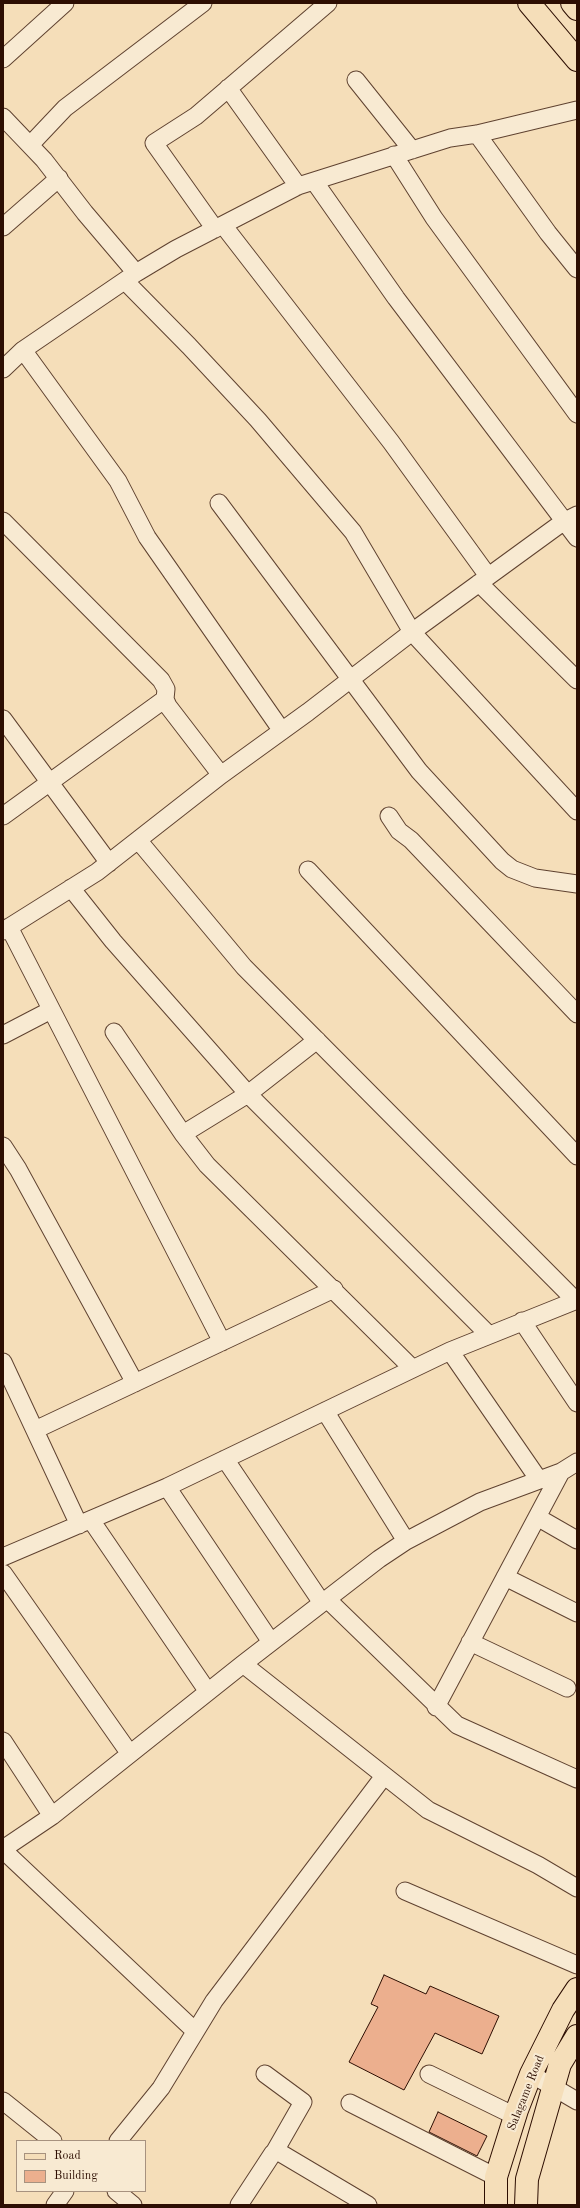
<!DOCTYPE html>
<html>
<head>
<meta charset="utf-8">
<style>
  body { margin:0 }
  #map { position:relative; width:580px; height:2208px; overflow:hidden; background:#f5deb9; font-family:"Old Standard TT",serif }
  canvas { display:block }
  .frame { position:absolute; inset:0; border:4px solid #2d0e02; pointer-events:none }
  .legend { position:absolute; left:16px; top:2140px; width:130px; height:52px; box-sizing:border-box; background:#f8ead2; border:1px solid #a7927f; margin:0; padding:5px 7px; list-style:none; font-size:12px; color:#2d0e02 }
  .legend li { display:flex; align-items:center; gap:8px; height:20px }
  .legend b { width:20px; border:1px solid #a7927f }
</style>
</head>
<body>
<div id="map">
<canvas width="580" height="2208"></canvas>
<div class="frame"></div>
<ul class="legend">
<li><b style="height:5px;background:#f5deb9"></b>Road</li>
<li><b style="height:11px;background:#ecaf8e"></b>Building</li>
</ul>
</div>
<script>
const ctx = document.querySelector('canvas').getContext('2d');
ctx.lineJoin = 'round';
function paint(path, color) { ctx.fillStyle = color; ctx.fill(path, 'evenodd'); }
const shape = rows => new Path2D(rows.map(r => 'M' + r).join(''));
function stroke(path, color, width, dash) { ctx.strokeStyle = color; ctx.lineWidth = width; ctx.lineCap = dash ? 'butt' : 'round'; ctx.setLineDash(dash || []); ctx.stroke(path); }
function drawText(font, color, halo, rows, align = 'center') {
  ctx.font = font + ' "Old Standard TT",serif'; ctx.lineWidth = 4; ctx.setLineDash([]); ctx.textBaseline = 'middle'; ctx.strokeStyle = halo; ctx.fillStyle = color; for (const [text, x, y, turn = 0] of rows) {
    ctx.save(); ctx.translate(x, y); ctx.rotate((+turn || 0) * Math.PI / 180); ctx.textAlign = isNaN(turn) ? turn : align; if (halo) ctx.strokeText(text, 0, 0); ctx.fillText(text, 0, 0); ctx.restore();
  }
}
const building = shape([
  [384,1975,426,1994,430,1986,499,2016,482,2054,435,2033,404,2090,349,2062,378,2007,371,2004,384,1975],
  [438,2112,487,2136,477,2156,429,2132,438,2112]
]);
const minor = shape([
  [3,59,65,3],
  [356,80,412,150],
  [228,88,298,186],
  [3,117,44,160,85,213,136,273],
  [477,134,548,233,577,269],
  [31,144,65,108,203,3],
  [394,155,434,218,577,414],
  [314,181,396,298,577,538],
  [223,225,391,442,488,576],
  [3,227,59,178],
  [215,229,154,143,196,116,328,3],
  [125,281,189,346,258,420,353,532,412,632,577,811],
  [23,350,118,481,147,537,282,731],
  [3,369,23,350,136,273,176,249,298,186,450,138,477,134,577,110],
  [219,503,419,771,502,861,512,869,535,878,577,884],
  [3,521,161,680,166,689,165,699,168,706,221,775],
  [479,583,577,680],
  [3,719,109,863],
  [3,816,165,699],
  [389,816,399,831,411,840,577,1014],
  [138,840,244,967,575,1300],
  [308,870,577,1156],
  [71,888,113,941,248,1094,488,1334],
  [9,927,222,1342],
  [3,931,97,872,221,775,308,712,412,632,563,522,577,515],
  [114,1032,183,1134,207,1165,412,1368],
  [3,1035,51,1010],
  [183,1134,248,1094,317,1040],
  [3,1146,18,1169,135,1383],
  [522,1321,577,1403],
  [450,1351,539,1480],
  [3,1362,79,1525],
  [325,1411,406,1541],
  [35,1430,334,1289],
  [225,1459,322,1603],
  [167,1487,271,1642],
  [537,1517,577,1540],
  [91,1520,208,1692],
  [3,1557,167,1487,450,1351,577,1300],
  [3,1573,130,1754],
  [505,1577,577,1613],
  [327,1599,457,1725,577,1779],
  [470,1642,567,1688],
  [243,1664,428,1810,538,1865,577,1888],
  [436,1707,561,1472],
  [3,1741,52,1816],
  [3,1849,52,1816,243,1664,379,1559,406,1541,480,1502,561,1472,577,1462],
  [3,1850,195,2031],
  [405,1891,577,1965],
  [265,2074,303,2102,275,2151],
  [429,2074,515,2116],
  [531,2074,577,2101],
  [3,2101,53,2141],
  [350,2103,496,2177],
  [118,2141,161,2088,214,2001,384,1776],
  [116,2191,133,2205],
  [55,2205,65,2191],
  [239,2205,273,2153,277,2151,368,2205]
]);
const major = shape([
  [529,3,577,60],
  [572,3,577,9],
  [496,2205,496,2177,517,2110,531,2074,563,2010,577,1989],
  [526,2205,527,2179,560,2064,577,2036]
]);
const streetNames = [
  ["Salagame Road",526,2093,-68]
];
paint(building, '#ecaf8e');
stroke(building, '#2d0e02', 1);
stroke(minor, '#5f4230', 19);
stroke(major, '#2d0e02', 24);
stroke(minor, '#f8ead2', 17);
stroke(major, '#f5deb9', 22);
drawText('12px', '#2d0e02', '#f8ead2', streetNames);
</script>
</body>
</html>
